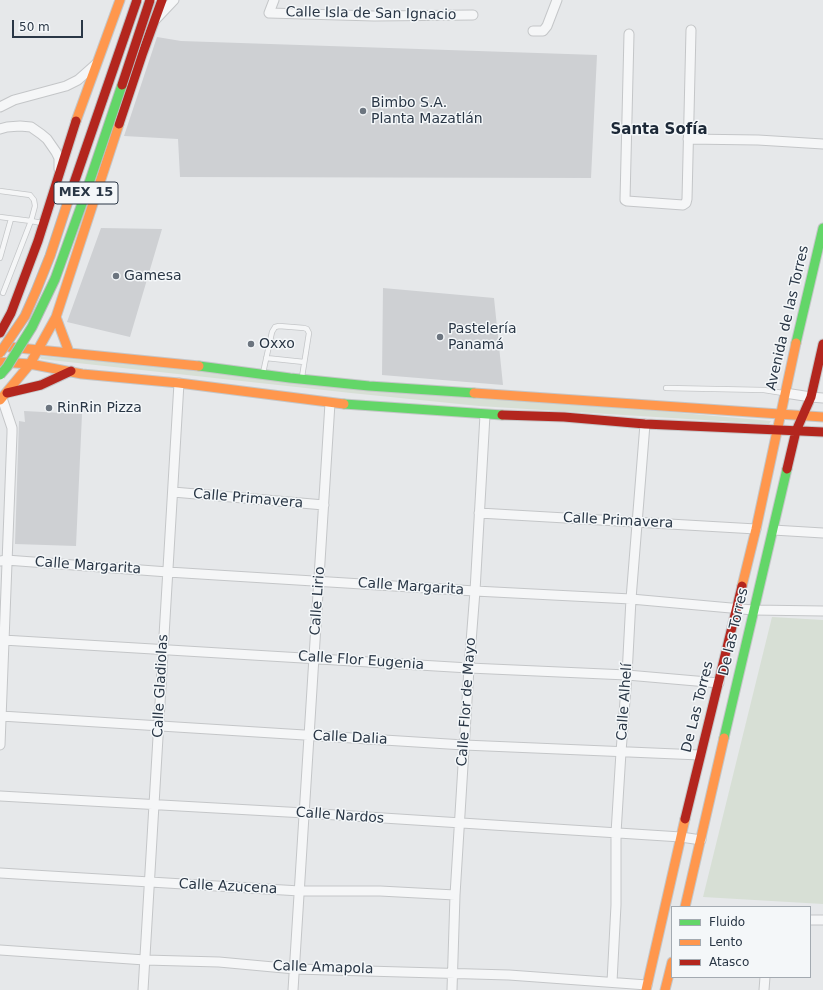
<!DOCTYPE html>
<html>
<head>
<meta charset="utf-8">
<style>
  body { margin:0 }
  #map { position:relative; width:823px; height:990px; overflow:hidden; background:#e6e8ea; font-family:"DejaVu Sans",sans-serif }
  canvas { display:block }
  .legend { position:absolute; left:671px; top:906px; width:140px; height:72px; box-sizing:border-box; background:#f4f7f9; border:1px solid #a3aab1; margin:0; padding:5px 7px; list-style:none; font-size:12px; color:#2a3746 }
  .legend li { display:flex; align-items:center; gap:8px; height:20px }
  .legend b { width:20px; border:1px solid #a3aab1 }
  .scale { position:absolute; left:12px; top:20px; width:71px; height:18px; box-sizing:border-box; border:2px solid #2a3746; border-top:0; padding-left:5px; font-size:12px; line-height:14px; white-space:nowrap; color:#2a3746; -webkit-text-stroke:3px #f4f7f9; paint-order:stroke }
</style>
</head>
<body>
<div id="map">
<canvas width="823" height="990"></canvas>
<ul class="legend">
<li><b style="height:5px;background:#63d668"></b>Fluido</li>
<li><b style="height:5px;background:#ff974d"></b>Lento</li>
<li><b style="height:5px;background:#b3261e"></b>Atasco</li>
</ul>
<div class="scale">50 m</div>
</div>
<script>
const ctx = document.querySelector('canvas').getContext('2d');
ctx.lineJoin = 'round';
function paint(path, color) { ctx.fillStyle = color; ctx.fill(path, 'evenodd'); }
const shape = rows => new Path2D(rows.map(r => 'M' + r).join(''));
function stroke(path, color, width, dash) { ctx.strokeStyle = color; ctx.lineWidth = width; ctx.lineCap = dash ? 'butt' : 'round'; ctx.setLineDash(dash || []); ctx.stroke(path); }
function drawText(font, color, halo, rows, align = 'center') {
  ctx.font = font + ' "DejaVu Sans",sans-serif'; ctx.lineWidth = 3; ctx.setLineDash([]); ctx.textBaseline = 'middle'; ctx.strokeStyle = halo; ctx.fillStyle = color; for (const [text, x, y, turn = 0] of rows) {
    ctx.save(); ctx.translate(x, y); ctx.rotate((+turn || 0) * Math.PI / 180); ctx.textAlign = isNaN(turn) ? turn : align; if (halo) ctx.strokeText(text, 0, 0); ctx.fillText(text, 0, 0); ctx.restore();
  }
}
const green = shape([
  [40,356,771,421,769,424,479,406,351,393,41,359],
  [772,617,823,620,823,904,703,897]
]);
const building = shape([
  [157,37,181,41,597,55,591,178,180,177,178,139,124,136],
  [101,228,162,229,130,337,67,322],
  [383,288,494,298,503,385,382,375],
  [24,411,82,414,76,546,15,544,19,421,25,422]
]);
const lane = shape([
  [0,191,30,195,34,200,35,206,31,221,0,217],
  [0,258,11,219],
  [3,293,31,221,42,223],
  [266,358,304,362],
  [263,373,272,332,275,327,279,326,304,328,307,329,309,333,302,377],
  [666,388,764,390,783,393]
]);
const street = shape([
  [274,0,269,13,374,16,473,15],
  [156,19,174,0],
  [533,31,543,31,547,26,557,0],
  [629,34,625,200,627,201,683,205,686,203,687,199,691,30],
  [0,107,14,100,66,86,78,80,96,64],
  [0,129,7,127,20,126,31,127,41,134,47,139,56,152,59,158,59,169],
  [688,139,758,140,823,144],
  [785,393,811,397,823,398],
  [173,492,324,505],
  [479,513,756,529],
  [773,530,823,533],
  [0,561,6,560,168,572,475,591,631,599,753,610,823,611],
  [3,640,469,668,627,675,719,683],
  [1,716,464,745,700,755],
  [0,745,12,433,12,428,2,398],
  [0,796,305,813,681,837,701,840],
  [0,873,300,891,380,891,455,895],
  [810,920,823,920],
  [0,950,145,960,219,962,295,969,509,975,647,985],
  [612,982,616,905,616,833,621,752,627,675,631,599,645,424],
  [143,990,179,383],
  [293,990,330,403],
  [452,990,455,895,469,668,475,591,485,415],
  [764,990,765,977]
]);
const fast = shape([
  [796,343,823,228],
  [199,366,290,378,369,386,474,393],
  [344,404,502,415],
  [724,738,787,469]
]);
const slow = shape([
  [76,121,120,0],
  [56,317,69,352],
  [9,347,199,366],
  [0,362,30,364,82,374,179,383,344,404],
  [474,393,823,417],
  [0,400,30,364,56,317,119,124],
  [742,586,756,529,796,343],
  [685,907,724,738],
  [646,990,685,819],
  [665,990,672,962]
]);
const jam = shape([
  [119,124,142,55,162,0],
  [0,333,11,313,38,241,76,121],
  [7,393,41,385,71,371],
  [502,415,564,417,645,424,823,432],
  [787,469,796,431,811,397,823,344],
  [685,819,742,586]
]);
const fastBridge = shape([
  [0,375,7,367,32,327,55,279,84,198,122,85]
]);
const slowBridge = shape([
  [0,353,25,316,36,291,50,256,74,183]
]);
const jamBridge = shape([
  [122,85,150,0],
  [74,183,137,0]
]);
const markers = [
  [363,111,4,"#6c757f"],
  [116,276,4,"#6c757f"],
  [440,337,4,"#6c757f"],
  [251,344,4,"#6c757f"],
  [49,408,4,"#6c757f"]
];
const shields = [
  [86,193,64]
];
const shieldNames = [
  ["MEX 15",86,193]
];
const streetNames = [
  ["Calle Isla de San Ignacio",371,14,1],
  ["Avenida de las Torres",788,318,-77],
  ["Calle Primavera",248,499,5],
  ["Calle Primavera",618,521,3],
  ["Calle Margarita",88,566,4],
  ["Calle Margarita",411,587,4],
  ["Calle Lirio",318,601,-86],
  ["De las Torres",734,632,-77],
  ["Calle Flor Eugenia",361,661,4],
  ["Calle Gladiolas",161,686,-87],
  ["Calle Flor de Mayo",467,702,-86],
  ["Calle Alhelí",625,702,-86],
  ["De Las Torres",698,707,-76],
  ["Calle Dalia",350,738,3],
  ["Calle Nardos",340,816,4],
  ["Calle Azucena",228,887,3],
  ["Calle Amapola",323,968,2]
];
const poiNames = [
  ["Bimbo S.A.",371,103],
  ["Planta Mazatlán",371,119],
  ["Gamesa",124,276],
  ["Pastelería",448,329],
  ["Panamá",448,345],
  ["Oxxo",259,344],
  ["RinRin Pizza",57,408]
];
const neighbourhoodNames = [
  ["Santa Sofía",659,130]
];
paint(green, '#d7dfd5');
paint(building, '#ced0d3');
stroke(lane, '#c4c6c8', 6);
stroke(street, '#c4c6c8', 11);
stroke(fast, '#c4c6c8', 11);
stroke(slow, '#c4c6c8', 11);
stroke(jam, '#c4c6c8', 11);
stroke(lane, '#f5f6f7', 4.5);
stroke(street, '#f5f6f7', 9);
stroke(fast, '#63d668', 9);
stroke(slow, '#ff974d', 9);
stroke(jam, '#b3261e', 9);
stroke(fastBridge, '#b8bbbf', 11, []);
stroke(slowBridge, '#b8bbbf', 11, []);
stroke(jamBridge, '#b8bbbf', 11, []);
stroke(fastBridge, '#63d668', 9);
stroke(slowBridge, '#ff974d', 9);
stroke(jamBridge, '#b3261e', 9);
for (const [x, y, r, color] of markers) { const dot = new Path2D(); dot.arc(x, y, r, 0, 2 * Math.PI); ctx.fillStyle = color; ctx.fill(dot); stroke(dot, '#f4f7f9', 1.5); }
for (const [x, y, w] of shields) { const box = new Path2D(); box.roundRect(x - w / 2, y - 11, w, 22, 3); ctx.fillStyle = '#f4f7f9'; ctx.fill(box); stroke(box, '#2a3746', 1); }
drawText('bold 13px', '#2a3746', null, shieldNames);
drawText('14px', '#2a3746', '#f4f7f9', streetNames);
drawText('14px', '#2a3746', '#f4f7f9', poiNames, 'left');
drawText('bold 15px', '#1c2837', '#f4f7f9', neighbourhoodNames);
</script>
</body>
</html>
